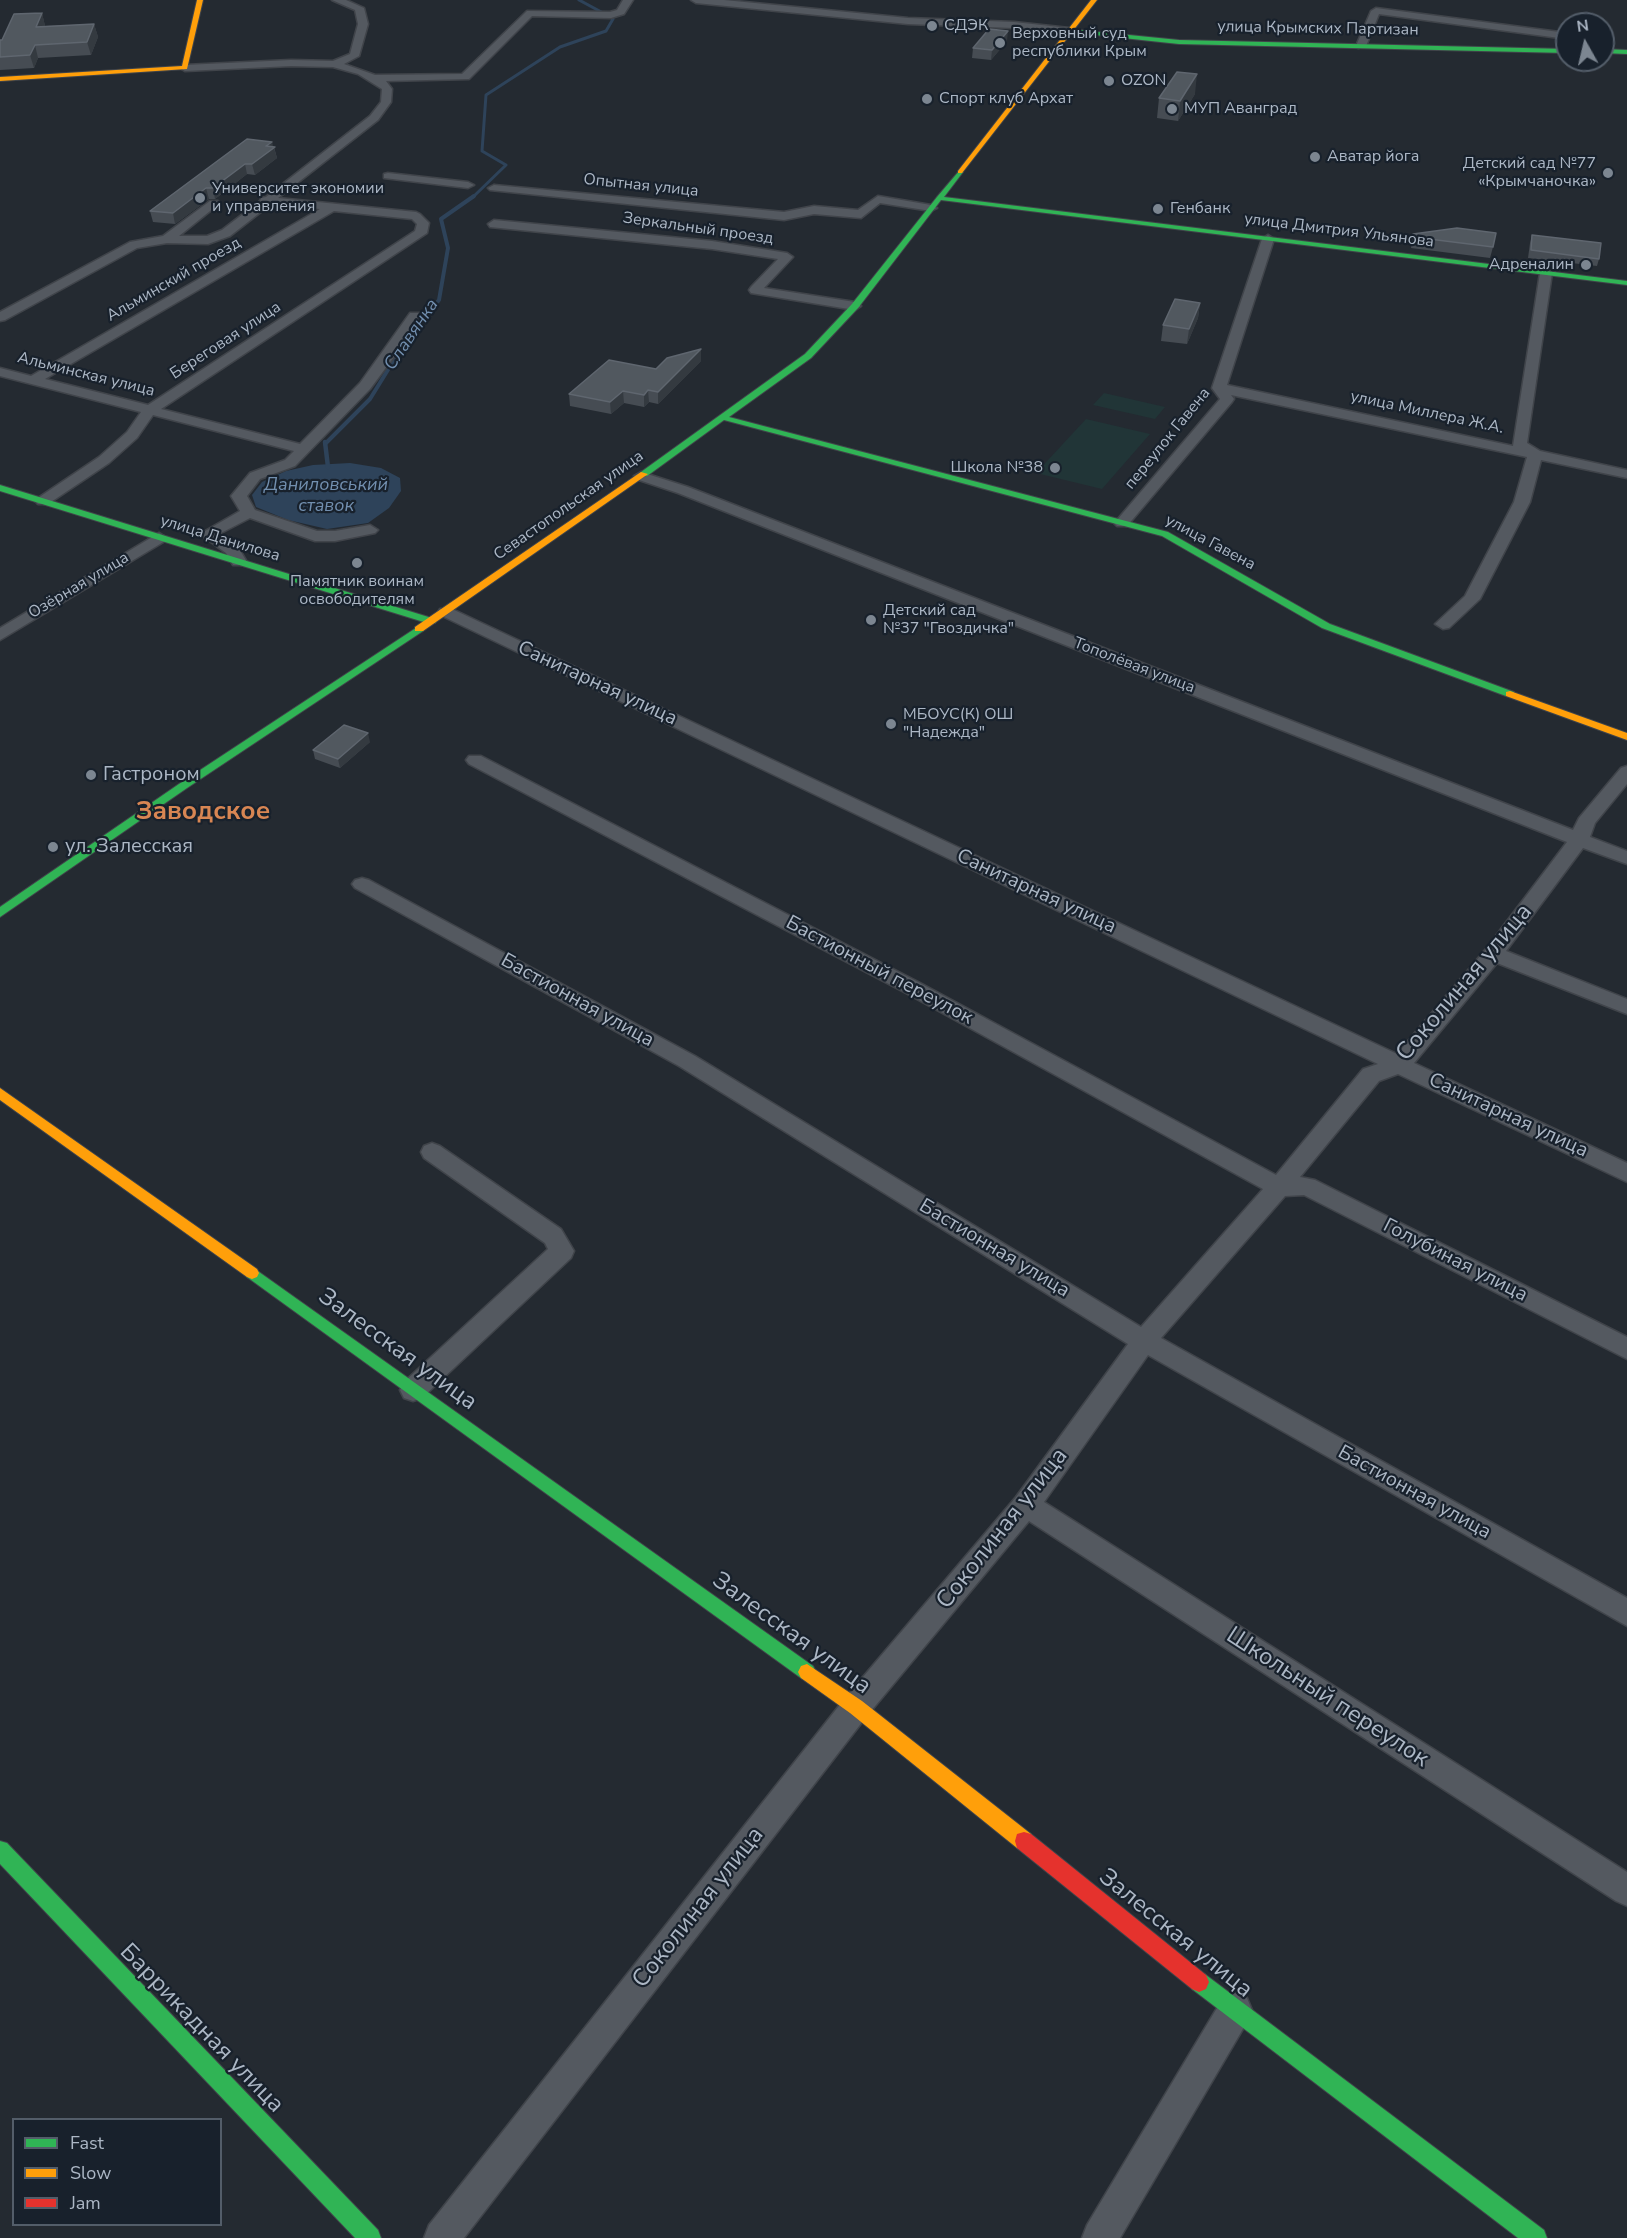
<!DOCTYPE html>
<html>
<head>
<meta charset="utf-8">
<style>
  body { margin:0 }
  #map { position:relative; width:1627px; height:2238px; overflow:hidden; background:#242a31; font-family:"Nunito Sans",sans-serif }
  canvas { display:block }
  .legend { position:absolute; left:12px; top:2118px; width:210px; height:108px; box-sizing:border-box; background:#18212c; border:2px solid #535d69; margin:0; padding:8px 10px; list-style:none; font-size:18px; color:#acb7c5 }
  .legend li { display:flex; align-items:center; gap:12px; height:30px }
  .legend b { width:30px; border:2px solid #535d69 }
  .north { position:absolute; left:1555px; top:12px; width:60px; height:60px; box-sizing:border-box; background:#18212c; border:2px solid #535d69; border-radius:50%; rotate:352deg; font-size:16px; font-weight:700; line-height:24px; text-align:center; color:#acb7c5 }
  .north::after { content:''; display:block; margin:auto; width:21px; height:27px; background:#7c8691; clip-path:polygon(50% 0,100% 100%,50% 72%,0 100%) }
</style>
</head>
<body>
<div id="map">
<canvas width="1627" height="2238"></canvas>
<ul class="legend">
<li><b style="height:8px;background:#30b455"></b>Fast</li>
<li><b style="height:8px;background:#ff9f0a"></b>Slow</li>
<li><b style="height:8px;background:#e5322d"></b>Jam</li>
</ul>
<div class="north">N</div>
</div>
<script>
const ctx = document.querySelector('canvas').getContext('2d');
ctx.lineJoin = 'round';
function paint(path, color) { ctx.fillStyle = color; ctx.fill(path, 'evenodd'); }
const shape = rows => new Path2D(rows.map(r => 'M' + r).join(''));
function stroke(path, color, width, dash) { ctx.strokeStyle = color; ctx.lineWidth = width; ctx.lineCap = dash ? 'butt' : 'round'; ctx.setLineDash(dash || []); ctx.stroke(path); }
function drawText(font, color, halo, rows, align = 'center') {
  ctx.font = font + ' "Nunito Sans",sans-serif'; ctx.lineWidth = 4.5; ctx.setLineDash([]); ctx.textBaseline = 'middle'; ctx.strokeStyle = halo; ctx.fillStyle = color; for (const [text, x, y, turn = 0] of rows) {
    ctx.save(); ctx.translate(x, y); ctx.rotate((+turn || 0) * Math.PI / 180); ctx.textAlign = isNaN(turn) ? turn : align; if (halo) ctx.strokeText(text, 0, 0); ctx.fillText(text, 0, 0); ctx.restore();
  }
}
const green = shape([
  [1104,393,1165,407,1155,419,1093,405],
  [1086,419,1150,434,1102,489,1036,473]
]);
const water = shape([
  [350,463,381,468,400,478,401,491,389,508,368,523,327,529,288,520,256,507,252,495,262,482,286,471,313,465]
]);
const streamFar2 = shape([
  [579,0,605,14],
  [473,197,506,165,482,151,486,95,560,47,606,31,613,19,609,16]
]);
const streamFar1 = shape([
  [325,444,370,399,410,334,439,300,448,248,441,219,474,196]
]);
const stream = shape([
  [325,442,328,467]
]);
const street = shape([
  [332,0,346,0,364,8,368,24,359,56,344,64,375,75,462,74,527,11,610,12,617,10,623,0,633,0,624,14,611,18,532,16,469,79,386,81,392,89,391,102,378,120,278,198,416,212,420,214,429,223,427,233,161,409,300,444,360,383,410,313,420,313,421,316,414,330,370,389,295,466,260,479,247,496,255,510,317,531,335,531,370,525,378,530,375,533,335,541,315,541,250,518,219,534,238,547,247,562,245,565,233,565,226,553,200,534,240,511,231,496,250,473,285,460,294,451,153,415,137,438,109,463,48,504,38,504,35,501,38,498,99,457,127,432,141,412,0,376,0,368,31,376,320,209,271,204,230,236,208,244,167,243,137,248,5,320,0,321,0,312,130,242,163,236,210,201,218,201,220,203,179,236,207,236,222,230,260,201,261,198,266,197,370,116,381,102,382,89,358,74,333,67,291,66,185,71,180,68,185,65,291,60,333,61,350,54,358,24,355,10,332,0],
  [334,211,412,219,417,224,415,231,148,405,45,379,334,211],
  [691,0,724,0,908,18,1014,22,1069,28,1074,31,1069,34,1014,28,908,24,696,3,691,0],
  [1376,8,1567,33,1567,39,1379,14,1366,46,1358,48,1356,46,1371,11,1376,8],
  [388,173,468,182,474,185,468,188,384,178,384,174,388,173],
  [494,185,784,212,814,206,858,210,878,196,931,205,937,208,931,211,880,203,861,218,814,214,784,220,490,190,488,188,494,185],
  [494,220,712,241,787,253,793,257,764,288,855,302,861,306,855,310,751,293,749,290,751,287,778,259,712,249,490,227,488,224,494,220],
  [1268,235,1274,239,1227,385,1513,446,1540,273,1546,269,1552,273,1527,443,1540,451,1627,470,1627,478,1541,460,1530,502,1480,599,1449,628,1443,629,1435,624,1465,596,1514,502,1527,457,1231,395,1234,399,1232,402,1127,526,1117,526,1114,523,1117,520,1220,399,1212,388,1262,239,1268,235],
  [641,472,688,487,1573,830,1579,818,1621,768,1627,766,1627,784,1595,823,1590,837,1627,851,1627,864,1583,848,1506,951,1627,999,1627,1014,1497,963,1414,1063,1627,1163,1627,1182,1398,1074,1379,1081,1300,1177,1315,1180,1627,1337,1627,1359,1304,1195,1285,1196,1161,1338,1627,1598,1627,1626,1148,1355,1044,1502,1627,1872,1627,1906,1616,1901,1029,1521,866,1717,464,2238,424,2238,429,2225,846,1697,1016,1497,1128,1344,679,1066,355,888,352,884,355,880,362,878,369,880,695,1056,1141,1327,1263,1189,906,993,469,764,466,760,469,756,481,756,920,983,1276,1175,1363,1069,1378,1064,440,615,438,612,440,609,452,609,1397,1054,1486,949,1567,842,678,493,636,479,634,476,641,472],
  [159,533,167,538,165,541,0,640,0,628,159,533],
  [432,1143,440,1146,561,1229,574,1251,571,1258,422,1398,413,1401,404,1398,400,1390,404,1382,548,1249,545,1243,424,1158,421,1152,424,1146,432,1143],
  [1235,1993,1247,1998,1252,2010,1247,2022,1120,2238,1082,2238,1087,2225,1223,1998,1235,1993]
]);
const fast = shape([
  [1069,29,1179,40,1567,49,1567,53,1179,44,1067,32,1069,29],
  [1603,49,1627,50,1627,54,1603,53,1603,49],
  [960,170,963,172,944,197,1627,281,1627,285,941,200,858,308,811,358,729,417,1168,532,1330,624,1514,692,1514,696,1506,696,1322,628,1162,536,724,420,647,476,641,476,641,472,805,354,852,304,937,197,960,170],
  [0,485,435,619,436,621,435,623,427,623,0,491,0,485],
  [419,626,424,629,423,631,187,788,0,917,0,907,179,784,419,626],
  [252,1267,813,1666,816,1672,813,1678,807,1680,801,1678,247,1277,245,1273,247,1269,252,1267],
  [0,1841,7,1843,378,2230,381,2238,355,2238,0,1864,0,1841],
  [1199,1972,1206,1975,1544,2230,1547,2238,1518,2238,1192,1989,1189,1982,1192,1975,1199,1972]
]);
const slow = shape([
  [197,0,203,0,187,69,0,81,0,77,182,66,197,0],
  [1091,0,1097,0,962,173,958,173,958,171,1091,0],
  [641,472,648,474,423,631,415,631,415,627,641,472],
  [1510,691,1627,733,1627,740,1506,696,1506,692,1510,691],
  [0,1088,257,1269,259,1273,257,1277,252,1279,247,1277,0,1100,0,1088],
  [807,1664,862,1701,1031,1834,1033,1841,1031,1848,1024,1850,1017,1848,850,1713,801,1678,798,1672,801,1666,807,1664]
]);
const jam = shape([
  [1024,1832,1031,1834,1206,1975,1209,1982,1206,1989,1199,1992,1192,1989,1017,1848,1015,1841,1017,1834,1024,1832]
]);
const wall = shape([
  [42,13,45,26,94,24,98,37,91,55,38,58,34,68,0,70,0,40,2,40],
  [1007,41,991,60,972,58,973,48],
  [1195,94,1178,121,1157,118,1159,98],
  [274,147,277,158,255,175,247,174,215,199,209,199,175,224,153,222,150,211],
  [1413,234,1493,247,1490,258,1411,248],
  [1532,235,1599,259,1597,266,1528,258,1530,243],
  [1200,303,1198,318,1187,344,1161,341,1163,325],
  [701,361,658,404,649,402,644,407,624,403,611,414,570,406,569,394,656,369],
  [370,742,340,768,315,759,313,750]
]);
const shadedWall = shape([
  [42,13,45,26,39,39,36,27],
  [94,24,98,37,91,55,87,42],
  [1008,31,1007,41,991,60,992,50],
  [35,45,38,58,34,68,30,55],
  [1197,74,1195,94,1178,121,1180,101],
  [272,142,277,158,255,175,252,164,266,146],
  [245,164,247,174,215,199,213,188],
  [206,188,209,199,175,224,173,213],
  [1200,303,1198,318,1187,344,1189,329],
  [701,349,701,361,658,404,658,392],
  [648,390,649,402,644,407,644,395],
  [623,391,624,403,611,414,610,402],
  [368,733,370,742,340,768,338,759]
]);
const building = shape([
  [42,13,36,27,94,24,87,42,35,45,30,55,0,57,0,40,2,40,14,14,42,13],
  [989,29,1008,31,992,50,973,48,989,29],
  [1177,72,1197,74,1180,101,1159,98,1177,72],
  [247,139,272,142,266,146,275,147,252,164,245,164,213,188,206,188,173,213,150,211,247,139],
  [1457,228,1496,233,1493,247,1413,237,1413,234,1457,228],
  [1532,235,1601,243,1599,259,1531,250,1532,235],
  [1175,299,1200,303,1189,329,1163,325,1175,299],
  [701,349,658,392,648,390,644,395,623,391,610,402,569,394,609,360,656,369,667,358,701,349],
  [344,725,368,733,338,759,313,750,344,725]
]);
const markers = [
  [932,26,6,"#7c8691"],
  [1000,43,6,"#7c8691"],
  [1109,81,6,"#7c8691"],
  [927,99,6,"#7c8691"],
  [1172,109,6,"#7c8691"],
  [1315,157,6,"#7c8691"],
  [1608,173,6,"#7c8691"],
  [200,198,6,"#7c8691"],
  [1158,209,6,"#7c8691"],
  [1586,265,6,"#7c8691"],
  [1055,468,6,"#7c8691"],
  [357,563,6,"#7c8691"],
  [871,620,6,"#7c8691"],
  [891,724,6,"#7c8691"],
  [91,775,6,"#7c8691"],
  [53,847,6,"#7c8691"]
];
const farPoinames = [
  ["СДЭК",944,26],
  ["Верховный суд",1012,34],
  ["республики Крым",1012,52],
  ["OZON",1121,81],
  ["Спорт клуб Архат",939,99],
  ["МУП Аванград",1184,109],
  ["Аватар йога",1327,157],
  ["Детский сад №77",1596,164,"right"],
  ["«Крымчаночка»",1596,182,"right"],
  ["Университет экономии",212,189],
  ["и управления",212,207],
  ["Генбанк",1170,209],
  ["Адреналин",1574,265,"right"],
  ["Школа №38",1043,468,"right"],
  ["Памятник воинам",357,582,"center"],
  ["освободителям",357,600,"center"],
  ["Детский сад",883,611],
  ["№37 \"Гвоздичка\"",883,629],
  ["МБОУС(К) ОШ",903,715],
  ["\"Надежда\"",903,733]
];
const farStreetnames = [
  ["улица Крымских Партизан",1318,29,1],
  ["Опытная улица",641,186,6],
  ["Зеркальный проезд",698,229,8],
  ["улица Дмитрия Ульянова",1339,231,7],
  ["Альминский проезд",174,280,-30],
  ["Береговая улица",226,341,-33],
  ["Альминская улица",86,375,14],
  ["улица Миллера Ж.А.",1427,413,12],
  ["переулок Гавена",1168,439,-51],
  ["Севастопольская улица",569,506,-35],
  ["улица Данилова",220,539,17],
  ["улица Гавена",1210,543,28],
  ["Озёрная улица",79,586,-31],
  ["Тополёвая улица",1134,666,21]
];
const farWaternames = [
  ["Славянка",412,335,-56],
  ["Даниловський",326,486],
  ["ставок",326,507]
];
const streetNames = [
  ["Санитарная улица",597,684,25],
  ["Санитарная улица",1036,892,25],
  ["Бастионный переулок",879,971,28],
  ["Бастионная улица",577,1001,29],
  ["Санитарная улица",1508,1116,25],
  ["Бастионная улица",994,1249,31],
  ["Голубиная улица",1455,1261,27],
  ["Бастионная улица",1414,1493,29]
];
const poiNames = [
  ["Гастроном",103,775],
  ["ул. Залесская",65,847]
];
const nearStreetnames = [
  ["Соколиная улица",1465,983,-50],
  ["Залесская улица",397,1350,36],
  ["Соколиная улица",1003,1529,-52],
  ["Залесская улица",791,1634,36],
  ["Школьный переулок",1327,1698,33],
  ["Соколиная улица",699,1908,-52],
  ["Залесская улица",1175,1934,39],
  ["Баррикадная улица",201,2029,46]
];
const districtNames = [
  ["Заводское",203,813]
];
paint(green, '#213537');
paint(water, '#2e435a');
stroke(streamFar2, '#2e435a', 3);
stroke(streamFar1, '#2e435a', 4);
stroke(stream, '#2e435a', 4.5);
stroke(street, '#40444a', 3);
stroke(fast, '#40444a', 2);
stroke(slow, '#40444a', 2);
stroke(jam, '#40444a', 2);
paint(street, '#545960');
paint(fast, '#30b455');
paint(slow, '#ff9f0a');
paint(jam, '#e5322d');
paint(wall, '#464c53');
paint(shadedWall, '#343a40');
paint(building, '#51585f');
stroke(building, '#5f666f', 1.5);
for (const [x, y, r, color] of markers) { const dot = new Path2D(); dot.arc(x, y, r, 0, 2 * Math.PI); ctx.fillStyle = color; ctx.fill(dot); stroke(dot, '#18212c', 2); }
drawText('16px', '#acb7c5', '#18212c', farPoinames, 'left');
drawText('16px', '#acb7c5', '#18212c', farStreetnames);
drawText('italic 18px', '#728faf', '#18212c', farWaternames);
drawText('20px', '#acb7c5', '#18212c', streetNames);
drawText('20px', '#acb7c5', '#18212c', poiNames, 'left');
drawText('24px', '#acb7c5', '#18212c', nearStreetnames);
drawText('bold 26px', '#d88653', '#18212c', districtNames);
</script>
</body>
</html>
